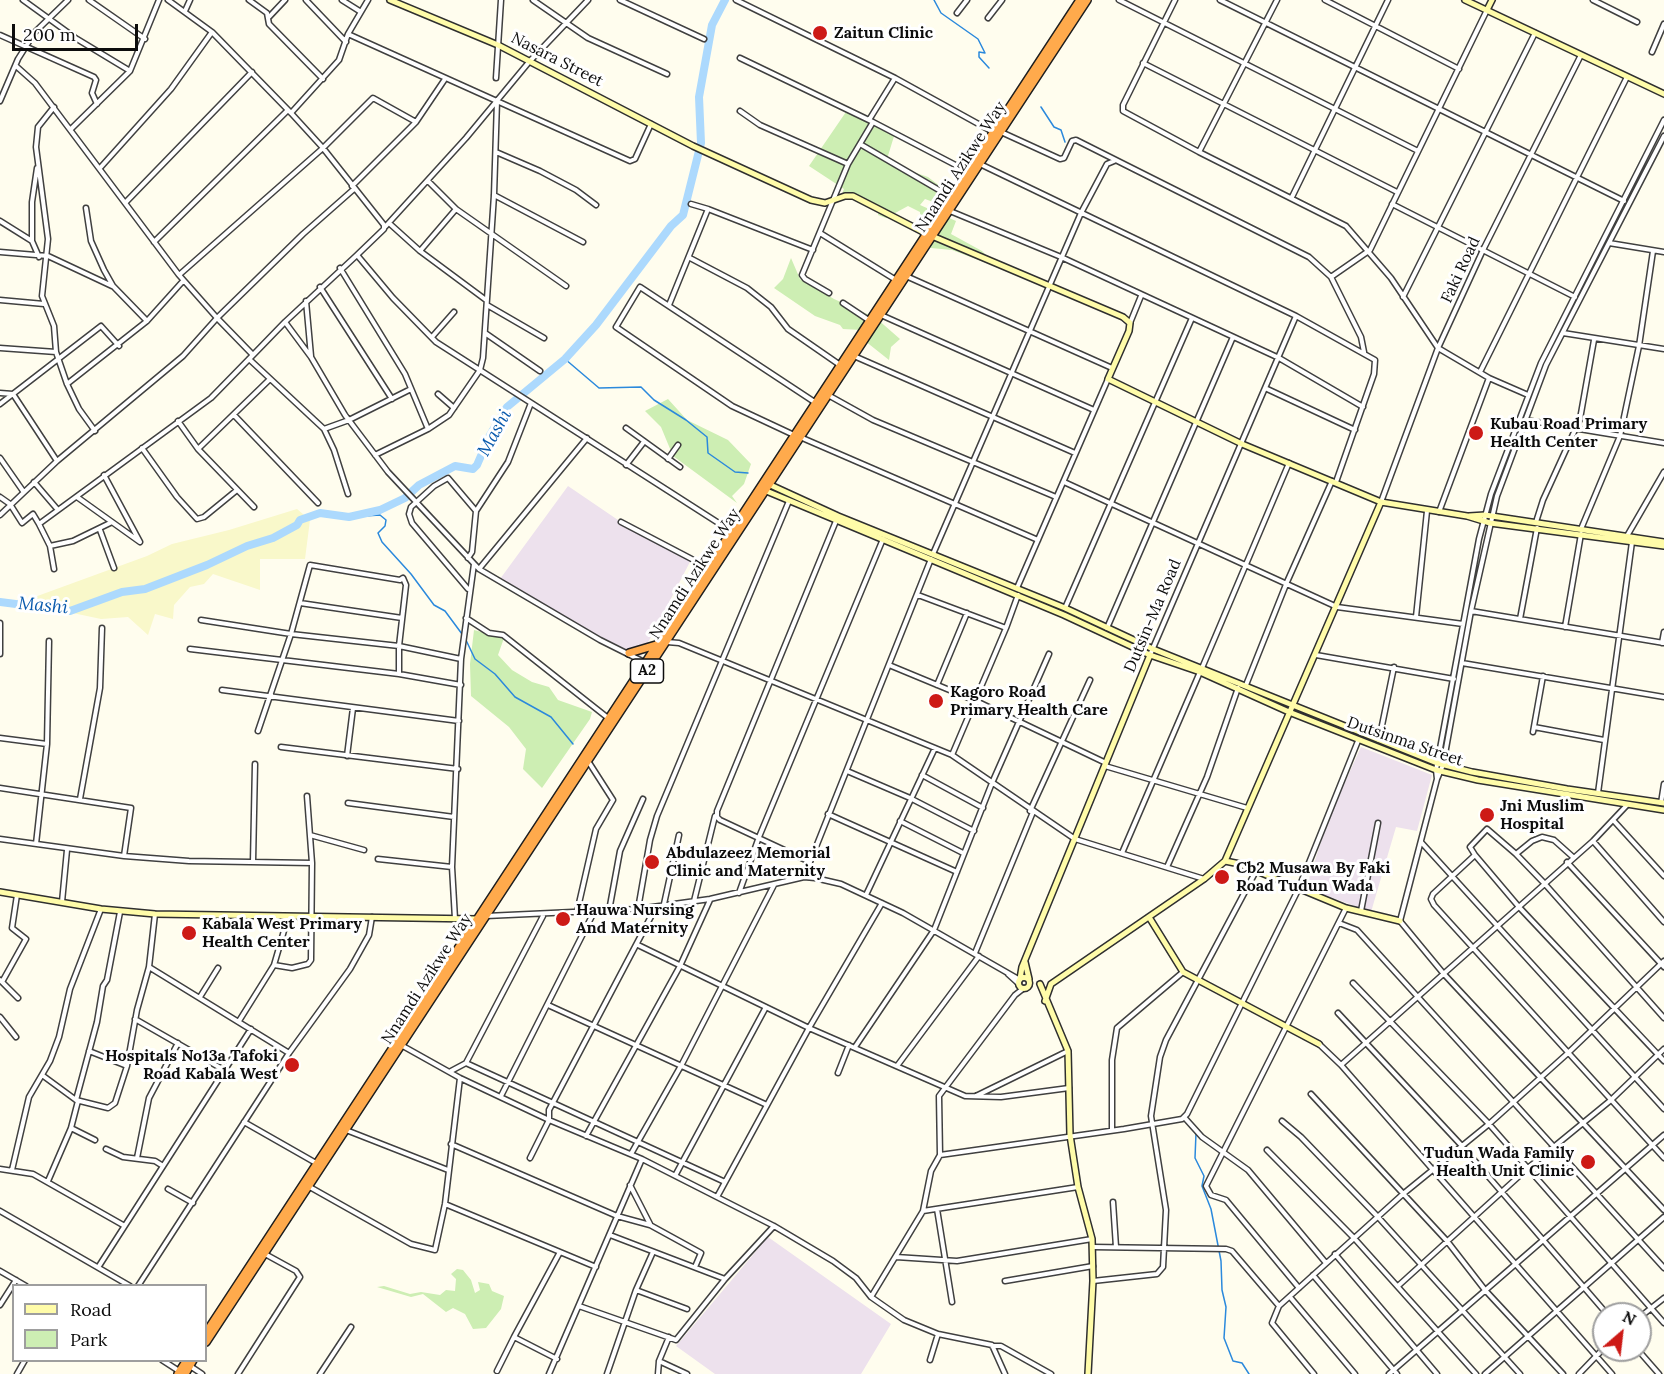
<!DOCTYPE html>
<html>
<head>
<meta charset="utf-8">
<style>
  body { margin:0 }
  #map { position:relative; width:1664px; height:1374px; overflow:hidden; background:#fffdee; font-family:Lora,serif }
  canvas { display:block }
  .legend { position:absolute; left:12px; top:1284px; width:195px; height:78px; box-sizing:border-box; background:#fff; border:2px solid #9e9e9e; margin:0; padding:8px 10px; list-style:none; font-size:18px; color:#0d0d0d }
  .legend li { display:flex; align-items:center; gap:12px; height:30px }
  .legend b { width:30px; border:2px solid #9e9e9e }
  .north { position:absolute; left:1592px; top:1302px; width:60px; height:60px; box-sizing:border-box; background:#fff; border:2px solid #9e9e9e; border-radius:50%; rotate:28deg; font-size:16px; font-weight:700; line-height:24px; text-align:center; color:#0d0d0d }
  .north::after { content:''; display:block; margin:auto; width:21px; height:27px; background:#cd1a16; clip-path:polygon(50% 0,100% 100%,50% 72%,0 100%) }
  .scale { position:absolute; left:12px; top:24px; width:126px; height:27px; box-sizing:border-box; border:3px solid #0d0d0d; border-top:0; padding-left:8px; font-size:18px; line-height:21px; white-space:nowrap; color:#0d0d0d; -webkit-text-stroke:4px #fff; paint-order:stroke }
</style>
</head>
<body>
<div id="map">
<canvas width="1664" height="1374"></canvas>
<ul class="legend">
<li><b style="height:8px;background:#fffca9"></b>Road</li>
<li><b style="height:16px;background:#cdeeb3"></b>Park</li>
</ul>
<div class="north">N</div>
<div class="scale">200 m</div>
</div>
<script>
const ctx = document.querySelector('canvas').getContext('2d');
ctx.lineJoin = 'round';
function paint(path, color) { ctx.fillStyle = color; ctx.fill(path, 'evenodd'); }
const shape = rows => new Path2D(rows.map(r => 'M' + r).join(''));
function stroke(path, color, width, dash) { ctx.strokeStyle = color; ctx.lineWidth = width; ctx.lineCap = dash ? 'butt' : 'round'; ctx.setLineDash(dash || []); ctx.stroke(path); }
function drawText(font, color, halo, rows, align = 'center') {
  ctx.font = font + ' Lora,serif'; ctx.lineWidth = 6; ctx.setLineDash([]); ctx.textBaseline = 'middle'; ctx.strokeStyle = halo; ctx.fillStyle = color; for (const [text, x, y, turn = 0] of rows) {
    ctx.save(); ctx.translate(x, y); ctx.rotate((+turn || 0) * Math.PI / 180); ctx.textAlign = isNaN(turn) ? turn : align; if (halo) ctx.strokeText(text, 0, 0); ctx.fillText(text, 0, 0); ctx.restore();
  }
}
const industrial = shape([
  [568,486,618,520,692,558,638,662,500,579],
  [1361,747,1432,775,1417,831,1396,827,1371,912,1306,888,1329,817],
  [768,1237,891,1324,861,1374,715,1374,676,1346]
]);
const farmland = shape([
  [297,509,310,520,305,559,260,559,260,590,213,574,204,584,190,587,174,605,173,619,155,614,148,635,128,617,101,619,21,602,147,556,172,544,229,530]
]);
const green = shape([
  [848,109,895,133,887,159,896,166,928,177,958,200,955,210,925,199,920,205,956,221,951,234,982,251,988,257,989,264,952,250,931,248,918,233,921,224,920,212,908,206,886,218,878,215,879,211,842,194,844,189,809,166],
  [791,258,800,279,834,299,876,318,900,339,891,347,889,360,860,337,862,330,843,329,840,325,815,316,774,288,783,279],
  [668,399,687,420,728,440,751,464,744,484,732,496,737,503,673,456,661,427,645,411],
  [474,630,504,638,498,655,512,670,532,682,549,687,558,700,592,712,590,719,542,788,523,769,526,749,509,727,471,696,470,664],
  [457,1269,463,1270,471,1280,475,1293,480,1290,478,1282,489,1284,492,1291,504,1296,501,1309,486,1328,473,1329,465,1314,453,1308,446,1312,423,1294,411,1297,377,1287,384,1286,410,1294,421,1292,440,1295,446,1290,455,1291,456,1279,451,1274]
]);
const stream = shape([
  [934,0,941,13,978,39,985,53,979,52,979,57,989,68],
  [1041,107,1054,127,1061,130,1065,142],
  [565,359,599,388,641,387,654,400,686,420,707,437,708,453,735,472,748,473],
  [349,517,380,515,386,520,385,526,378,533,382,542,411,574,434,605,445,611,462,634],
  [465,638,475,659,495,674,515,697,551,717,573,744],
  [1196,1133,1195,1158,1204,1176,1202,1186,1211,1209,1221,1261,1222,1290,1226,1307,1224,1338,1233,1361,1242,1363,1249,1374]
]);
const river = shape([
  [0,602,70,611,122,592,145,589,207,565,247,546,273,538,297,525,300,520,320,513,349,517,380,510,405,498,419,485,455,466,473,469,477,465,490,435,507,407,565,359,596,325,671,226,683,215,701,143,699,97,712,25,725,0]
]);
const street = shape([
  [23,0,77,39,130,71],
  [89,0,145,39],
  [168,0,212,32,291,113,323,148,384,225,384,229,357,255,393,298,436,342,731,531],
  [249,0,267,13,269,24,323,79],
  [306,0,346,42],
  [342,0,361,12],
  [533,0,588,38,667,74],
  [620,0,704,39],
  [736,0,895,78,993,132],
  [1119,0,1418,151],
  [1175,0,1123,105,1123,111,1199,152,1346,226,1391,278,1438,348,1489,378,1528,395],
  [1220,0,1624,201],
  [1325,0,1459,69],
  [1593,0,1637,22],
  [185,11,190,0],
  [957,13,967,0],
  [269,17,285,0],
  [988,18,1002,0],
  [348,34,630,161,635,159,651,124],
  [0,35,94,77,96,80,92,93,97,104],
  [1652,52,1664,24],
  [740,58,873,122,967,171],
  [1143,63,1397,192],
  [16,66,35,83,179,275,217,318,303,234,354,189],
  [496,78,501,0],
  [0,101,18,59,35,32,68,0],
  [54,107,38,127,36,147,48,239,42,296,54,326,56,352,67,384,79,409,95,431],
  [740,111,760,125,848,164],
  [291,113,339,60,348,34,368,0],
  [869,120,895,78],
  [71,129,130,71,159,0],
  [1001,132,1060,159,1064,158,1072,141,1076,140,1309,257,1331,277,1361,337,1364,352],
  [1664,136,1546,365,1497,496,1471,611,1443,765,1437,779,1400,921,1443,973,1664,1210],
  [860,144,951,197],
  [496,152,540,171,576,190,596,205],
  [1199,152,1277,0],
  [980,164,1296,316,1375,360,1374,374,1336,482],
  [100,168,171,89,212,32],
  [428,181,456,209,566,286],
  [352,186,416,122,445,79],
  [494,195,583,242],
  [1292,197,1388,0],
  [125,203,252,72],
  [691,204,708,209],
  [1392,204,1575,297],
  [86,208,91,241,104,270,113,286,147,321],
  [950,211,1061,257,1279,358,1363,407],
  [0,221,32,241,39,257],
  [389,223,420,251,486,300],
  [385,227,466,138,529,62,588,0],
  [820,233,896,280],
  [32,241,32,202,37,168],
  [154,242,288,110],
  [1609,243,1664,252],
  [420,251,456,209],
  [0,252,48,256,112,286],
  [690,258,747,288,771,307,788,329,840,365],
  [340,268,405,374,428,429],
  [179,275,323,148,373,98,416,122],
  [906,276,1112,368],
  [1331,277,1370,250,1487,10],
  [320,287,392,399],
  [829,293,805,279,802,275,848,164,873,122],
  [1403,297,1535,33],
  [0,300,44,304],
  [306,301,311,356],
  [843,303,870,321],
  [487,305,544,338],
  [669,305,708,209,813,250],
  [881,315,1094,410],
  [285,322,357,255],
  [1130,323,1141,296],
  [485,333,540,371],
  [1563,333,1664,349],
  [432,337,454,312],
  [0,348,56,352],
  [854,356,1075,453],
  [249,359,324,429,334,450,348,494],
  [1480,372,1627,77],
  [67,384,147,321,183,281],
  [1265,388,1355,430],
  [0,393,13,394,57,461],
  [438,394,454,408],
  [828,395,873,420,1056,497],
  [0,404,101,326,119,346],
  [234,415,318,503],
  [1525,420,1664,443],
  [178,421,198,449,254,507],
  [626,428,680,467],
  [324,429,349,420,411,389],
  [794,435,732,406,616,327,640,287,816,403],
  [800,437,1038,540],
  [142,448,177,497,197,519,204,517,237,490],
  [198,449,270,379],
  [375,455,428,429,449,415,480,370,483,358,494,195,497,101],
  [0,458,23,491],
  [668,459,678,445],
  [626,465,643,443],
  [34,482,58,510],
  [1064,482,1337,607,1463,624],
  [0,497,10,504,22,523,33,514,39,524],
  [77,497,140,542,104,475],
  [1381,502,1438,348,1483,250,1581,55],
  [1439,512,1489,378],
  [0,515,57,461,183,356,217,318,253,355,285,322,311,357,345,415,388,472,479,569,600,640,644,662],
  [621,522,707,567],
  [1536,522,1543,500,1580,419,1594,340],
  [1581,529,1620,436,1639,346,1653,251],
  [100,530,114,568],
  [1627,536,1664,472],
  [50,546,73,541,110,523],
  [933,554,1081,213,1107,164,1114,161],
  [468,558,472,552,476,511,508,462,531,403],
  [54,569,50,546,39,524,211,398,253,355],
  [479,569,587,438],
  [1017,588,1108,379],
  [468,589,412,523,409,514,411,507,434,486,448,478,476,511],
  [918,595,1006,628],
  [300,603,402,618],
  [1065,608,1192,318],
  [1471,611,1664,643],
  [1416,617,1427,511],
  [466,618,489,633,503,635,608,718],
  [1520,619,1537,528],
  [201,620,291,634,399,646,461,659],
  [0,623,0,654],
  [1565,627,1581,534],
  [1107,628,1233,337],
  [667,642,679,643,952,755,1075,839,1204,879],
  [1662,643,1664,632],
  [190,649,399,674,461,685],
  [1150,655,1296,316],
  [1316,655,1454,679],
  [1462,663,1664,697],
  [889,665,976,701,1106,763],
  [1202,668,1289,463],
  [937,685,967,613],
  [1246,685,1287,582,1332,481],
  [222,690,459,721],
  [1534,727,1604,740],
  [258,731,291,634,310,565,400,580,403,578,406,585,399,646,399,674],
  [1533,732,1543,676],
  [0,738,47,744],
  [1379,740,1394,667],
  [281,747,458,769],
  [952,755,1006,628,1018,595],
  [347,756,353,708],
  [1105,766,1247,808],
  [847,771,910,798,974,831],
  [922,775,983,808],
  [1437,779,1436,770,1479,539,1491,494,1541,363,1664,120],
  [0,788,131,808,124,856],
  [1598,793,1632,542],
  [80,799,100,688,102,628],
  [348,803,454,817],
  [1661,803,1664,784],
  [1030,811,1090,680],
  [828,814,957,872],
  [900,821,963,853],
  [1614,821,1664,876],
  [310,835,364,850],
  [0,839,124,856,189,861,312,863],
  [1593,841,1664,922],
  [1421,842,1664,1109],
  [36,844,47,744,49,641],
  [1122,853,1200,672],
  [1516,854,1532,841,1542,837,1554,840,1573,857],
  [1475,855,1519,907,1664,1061],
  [378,859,452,867],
  [253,862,255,764],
  [810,862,720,820,717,817,717,811,836,521],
  [1567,862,1664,967],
  [1167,867,1207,777,1238,688],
  [804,877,931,559],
  [739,893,759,837,883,539],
  [866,895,935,748],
  [694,901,715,816],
  [62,902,67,850],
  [664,904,679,835],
  [638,909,650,840,657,816,789,501],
  [609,911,620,851,643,799],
  [1361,911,1378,823],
  [577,912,596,829,613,800,588,761],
  [486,916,638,909,710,899,804,877,815,878,841,884,903,913,1020,980],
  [455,919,452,867,461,659,474,564],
  [1339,923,1357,930,1664,1268],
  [638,945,809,1028,965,1096,1001,1097,1069,1088],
  [975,953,1033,812],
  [274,965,292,968,308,964,311,960,312,863,307,796],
  [149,967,289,1053],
  [1008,974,1019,984],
  [0,980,18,998],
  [2,982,26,939,12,928,17,895],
  [1353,983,1489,1124,1664,1323],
  [200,997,218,968],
  [548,1005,767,1105],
  [1338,1013,1462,1146,1607,1314],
  [0,1017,16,1037],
  [1664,1018,1544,883,1516,854,1487,829,1470,847,1475,855,1433,894,1431,899,1434,905,1664,1158],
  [135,1019,224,1070],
  [239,1021,274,965,288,917],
  [1319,1044,1341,1065,1612,1374],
  [401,1045,460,1078,549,1120,642,1159,549,1374],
  [855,1047,934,930,992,783,1049,654],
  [89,1051,127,1066],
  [466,1063,725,1182],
  [1341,1065,1593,841,1628,804],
  [897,1066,979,956],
  [451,1071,466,1063,543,916],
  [838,1073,849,1045],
  [42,1075,76,1100,108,1108,115,1103,127,1066,137,1010,149,967,155,914],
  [1311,1094,1447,1241,1485,1290,1563,1374],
  [501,1096,594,912],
  [976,1096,1068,1051],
  [76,1100,97,1022,103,986,107,980,120,912],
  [1184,1117,1202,1137,1248,1170,1326,1263],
  [1282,1121,1301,1137,1378,1217,1520,1374],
  [244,1122,316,1163],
  [71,1128,95,1140],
  [346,1130,448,1170],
  [1112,1130,1112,1060,1117,1028,1183,972],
  [586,1136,680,966,710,900],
  [451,1144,617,1216,650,1225,701,1253,695,1267],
  [106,1149,123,1157,155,1161,163,1166],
  [1267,1150,1354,1238,1476,1374],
  [631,1154,682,1064,774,885],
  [940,1155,1124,1129,1182,1119,1187,1114,1298,890,1358,741],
  [137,1158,149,1098,178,1043],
  [530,1158,549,1120,549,1110,656,907],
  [642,1159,774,1226,833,1261,856,1278,871,1297,904,1320,938,1334,992,1345,1005,1374],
  [0,1169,33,1174,123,1225],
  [12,1170,29,1097,50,1061,59,1037,70,989,101,909],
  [676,1174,766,1007],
  [48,1181,71,1128,78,1101],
  [630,1185,650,1224],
  [308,1186,411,1244,435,1250,445,1204,460,1078],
  [168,1189,193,1203],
  [717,1197,809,1028,882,903],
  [1113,1202,1116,1247],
  [445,1204,596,1267],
  [937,1209,952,1302],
  [0,1211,130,1286],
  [923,1211,1078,1187],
  [610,1235,725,1279],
  [1093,1247,1226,1249,1232,1251,1279,1306],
  [1335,1254,1437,1374],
  [896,1257,957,1261,1092,1239],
  [99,1266,251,1029],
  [0,1271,26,1286],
  [1313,1275,1397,1374],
  [1005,1281,1093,1266],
  [1093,1281,1157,1274,1163,1267,1166,1210,1151,1116,1160,1057,1166,1040,1256,871],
  [138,1286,289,1053,350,969,369,935,372,917],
  [1398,1286,1528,1168,1611,1100,1664,1049],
  [1299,1288,1226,1200,1211,1195,1206,1186,1346,908],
  [636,1290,687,1309],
  [871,1297,923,1211,931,1171,940,1155,939,1096,1015,995,1024,988],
  [1290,1297,1355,1374],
  [0,1305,16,1280],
  [579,1306,676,1340,725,1279,774,1226],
  [1640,1317,1664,1298],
  [992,1346,1001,1346,1051,1374],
  [1638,1350,1659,1374],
  [557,1359,514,1337,560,1252],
  [162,1360,179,1371],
  [930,1360,938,1334],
  [659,1361,687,1374],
  [190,1366,202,1374],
  [497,1371,514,1337],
  [17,1374,25,1360],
  [238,1374,300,1277,296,1271,265,1254],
  [320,1374,351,1327],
  [607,1374,636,1290,653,1252],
  [658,1374,659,1361,669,1337],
  [1314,1374,1272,1323,1279,1306,1403,1194,1489,1124,1568,1053,1664,961],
  [1389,1374,1664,1135],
  [1485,1374,1664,1217],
  [1579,1374,1604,1348]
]);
const secondary = shape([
  [390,0,498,45,693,146,811,200,825,203,845,196,853,196,927,234],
  [1465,0,1664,94],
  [1487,10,1492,0],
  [932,236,1123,317,1130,323,1129,331,1108,379,1242,444,1381,502,1467,516,1490,523,1664,546],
  [766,483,838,516,1065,608,1153,649,1437,763,1472,772,1567,789,1664,803],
  [764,490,1064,615,1150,655,1200,672,1289,712,1436,770,1478,780,1664,810],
  [1469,516,1485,515,1664,542],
  [1225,861,1381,502],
  [0,892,101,909,155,914,477,919],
  [1149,917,1183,972,1319,1044],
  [1025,962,1029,979],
  '1018.5 983a5.5 5.5 0 1 1 11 0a5.5 5.5 0 1 1-11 0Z',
  [1020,979,1022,967,1150,655],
  [1040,984,1068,1051,1070,1135,1078,1187,1092,1239,1093,1281,1088,1374],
  [1045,1001,1051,984,1204,879,1225,861,1240,864,1346,908,1400,921]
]);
const highway = shape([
  [629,653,656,645],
  [206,1333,1080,0],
  [206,1342,1087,0],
  [178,1374,187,1360],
  [185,1374,193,1360]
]);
const markers = [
  [820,33,8,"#cd1a16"],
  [1476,433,8,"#cd1a16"],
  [936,701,8,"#cd1a16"],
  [1487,815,8,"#cd1a16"],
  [652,862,8,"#cd1a16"],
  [1222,877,8,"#cd1a16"],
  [563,919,8,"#cd1a16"],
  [189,933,8,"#cd1a16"],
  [292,1065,8,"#cd1a16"],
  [1588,1162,8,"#cd1a16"]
];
const shields = [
  [647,671,33]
];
const shieldNames = [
  ["A2",647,671]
];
const poiNames = [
  ["Zaitun Clinic",834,33],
  ["Kubau Road Primary",1490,424],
  ["Health Center",1490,442],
  ["Kagoro Road",950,692],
  ["Primary Health Care",950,710],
  ["Jni Muslim",1500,806],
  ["Hospital",1500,824],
  ["Abdulazeez Memorial",666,853],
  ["Clinic and Maternity",666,871],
  ["Cb2 Musawa By Faki",1236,868],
  ["Road Tudun Wada",1236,886],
  ["Hauwa Nursing",576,910],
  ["And Maternity",576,928],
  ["Kabala West Primary",202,924],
  ["Health Center",202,942],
  ["Hospitals No13a Tafoki",278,1056,"right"],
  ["Road Kabala West",278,1074,"right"],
  ["Tudun Wada Family",1574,1153,"right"],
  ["Health Unit Clinic",1574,1171,"right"]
];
const streetNames = [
  ["Nasara Street",557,60,27],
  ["Nnamdi Azikwe Way",961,167,-57],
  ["Faki Road",1461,270,-65],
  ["Nnamdi Azikwe Way",695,574,-57],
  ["Dutsin-Ma Road",1153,616,-67],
  ["Dutsinma Street",1405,742,19],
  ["Nnamdi Azikwe Way",427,979,-57]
];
const waterNames = [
  ["Mashi",495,433,-61],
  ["Mashi",43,606,5]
];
paint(industrial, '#ede1ed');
paint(farmland, '#f9f8ca');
paint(green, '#cdeeb3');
stroke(stream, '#2b89dc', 1.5);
stroke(river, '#acd9fd', 8);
stroke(street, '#404040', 7);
stroke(secondary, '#2f2f2f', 8);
stroke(highway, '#1e1e1e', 10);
stroke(street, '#fff', 4);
stroke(secondary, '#fffca9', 5);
stroke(highway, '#ffaa4c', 7);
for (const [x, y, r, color] of markers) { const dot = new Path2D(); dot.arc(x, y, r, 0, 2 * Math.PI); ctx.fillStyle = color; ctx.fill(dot); stroke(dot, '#fff', 2); }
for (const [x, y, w] of shields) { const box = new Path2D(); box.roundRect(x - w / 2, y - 12, w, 24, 4.5); ctx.fillStyle = '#fff'; ctx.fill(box); stroke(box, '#0d0d0d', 1.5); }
drawText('bold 15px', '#0d0d0d', null, shieldNames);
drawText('bold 16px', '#0d0d0d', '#fff', poiNames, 'left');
drawText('16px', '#0d0d0d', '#fff', streetNames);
drawText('italic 18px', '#095aad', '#fff', waterNames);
</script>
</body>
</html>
